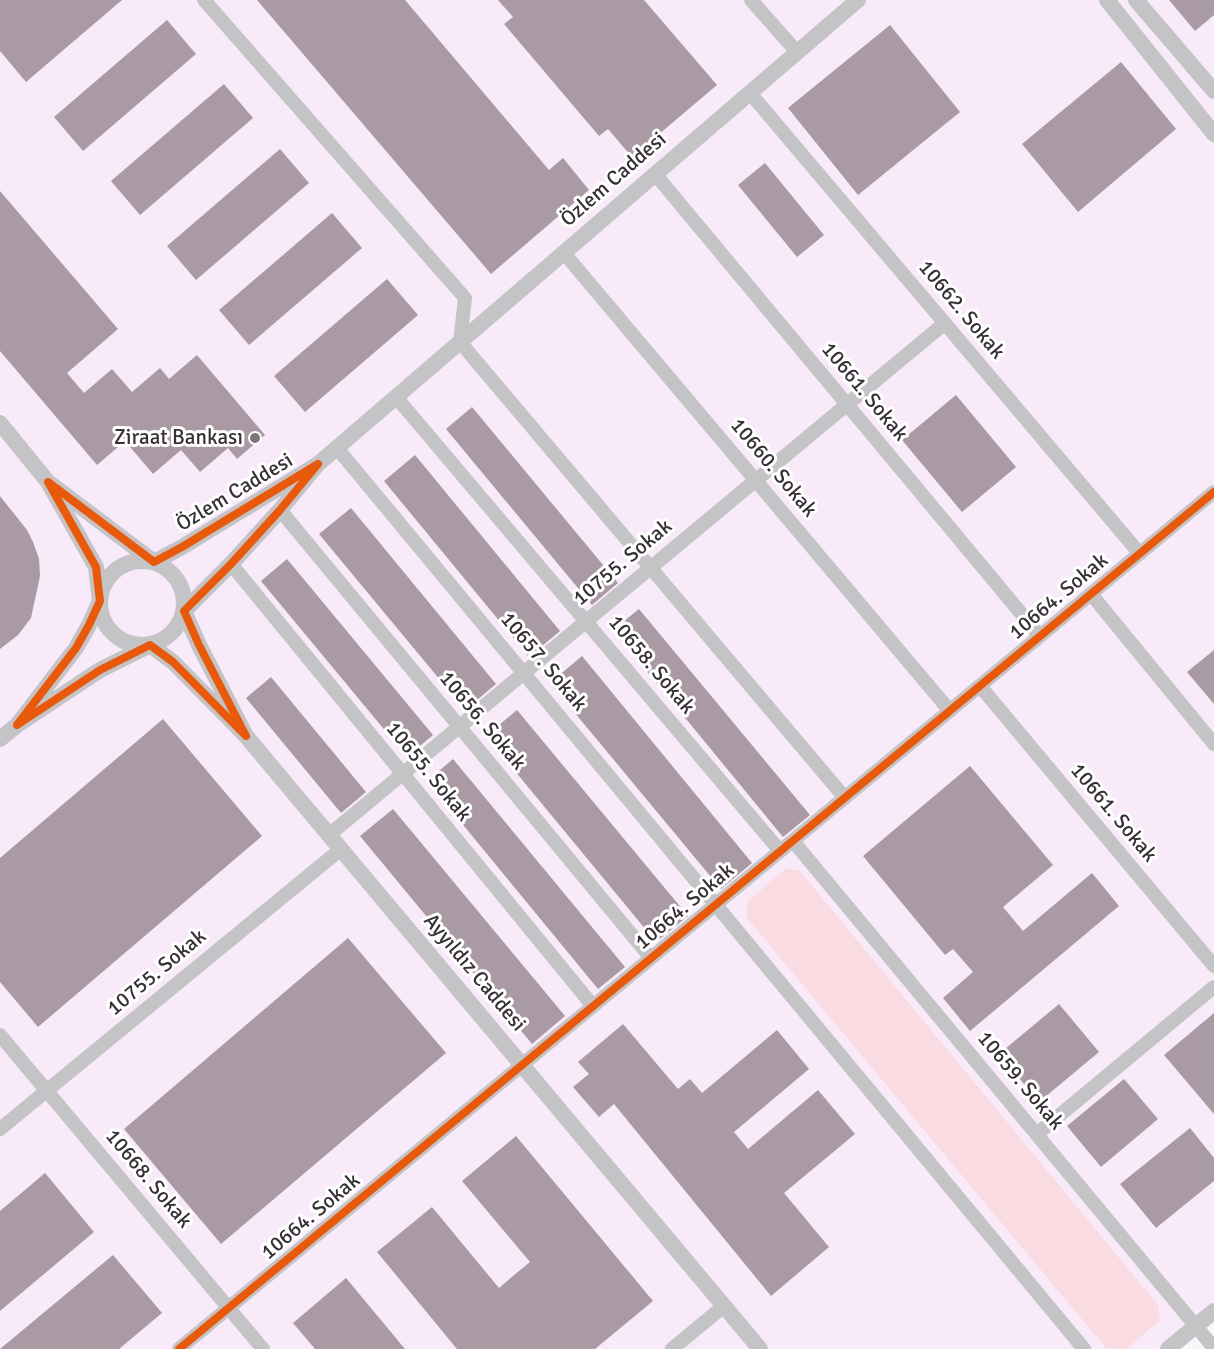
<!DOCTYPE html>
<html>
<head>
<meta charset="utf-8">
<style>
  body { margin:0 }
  canvas { display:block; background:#faf4fb }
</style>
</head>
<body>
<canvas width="1214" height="1349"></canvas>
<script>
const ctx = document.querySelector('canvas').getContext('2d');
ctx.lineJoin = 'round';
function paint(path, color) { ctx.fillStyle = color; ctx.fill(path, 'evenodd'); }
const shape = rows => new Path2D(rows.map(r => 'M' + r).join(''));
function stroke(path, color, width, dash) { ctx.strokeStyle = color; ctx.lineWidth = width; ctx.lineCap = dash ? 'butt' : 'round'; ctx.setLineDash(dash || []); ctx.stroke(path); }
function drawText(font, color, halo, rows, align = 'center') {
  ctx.font = font + ' Signika,sans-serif'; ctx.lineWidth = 6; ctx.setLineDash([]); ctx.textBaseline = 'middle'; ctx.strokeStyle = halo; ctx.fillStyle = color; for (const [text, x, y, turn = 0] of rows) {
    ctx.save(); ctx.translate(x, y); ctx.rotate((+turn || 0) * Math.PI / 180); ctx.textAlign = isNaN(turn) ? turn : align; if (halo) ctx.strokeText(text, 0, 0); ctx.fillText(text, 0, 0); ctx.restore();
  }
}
const built = shape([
  [0,0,1214,0,1214,1301,1156,1349,0,1349]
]);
const green = shape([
  [786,868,800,871,1158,1305,1160,1320,1126,1349,1106,1348,747,918,747,902]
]);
const building = shape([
  [0,0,122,0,26,82,0,51],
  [257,0,405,0,549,170,563,158,589,190,491,274],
  [498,0,644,0,717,85,632,157,608,129,599,136,504,24,513,17],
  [1169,0,1214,0,1214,15,1195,31],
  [167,20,196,54,83,151,54,117],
  [890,25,960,112,858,195,788,108],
  [1121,62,1176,129,1078,212,1022,144],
  [224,84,253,118,140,215,111,181],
  [280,149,309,183,196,280,167,246],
  [765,163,824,235,797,257,738,185],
  [0,191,118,329,67,373,84,393,112,369,132,392,160,368,169,379,197,355,265,435,237,459,228,448,200,472,181,450,153,474,125,441,97,465,0,351],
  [332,213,362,248,249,345,219,310],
  [387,279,418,315,305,412,274,376],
  [956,395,1016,467,962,512,902,440],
  [472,407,618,583,592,605,446,429],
  [415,455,560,631,529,657,384,481],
  [0,496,27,530,33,542,39,559,40,576,31,618,18,635,0,649],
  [351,508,496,684,465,710,319,534],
  [287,559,433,735,407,757,261,581],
  [639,609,810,815,783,837,613,630],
  [1214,650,1214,704,1187,672],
  [582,656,752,863,721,889,550,683],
  [271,677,366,792,341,813,246,698],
  [517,710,688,916,656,942,486,736],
  [163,719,262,836,38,1027,0,982,0,858],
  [453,759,625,967,598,989,427,781],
  [970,766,1053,865,1003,907,1023,931,1092,873,1119,906,970,1031,943,998,973,972,953,949,945,955,863,856],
  [393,809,565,1016,532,1044,360,836],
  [348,938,446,1053,221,1244,124,1129],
  [1059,1004,1099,1052,1039,1102,999,1054],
  [1214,1013,1214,1114,1164,1055],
  [623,1024,678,1089,690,1079,702,1093,777,1030,809,1069,734,1132,748,1149,818,1090,855,1134,784,1193,829,1247,771,1296,614,1104,599,1117,573,1087,589,1074,578,1062],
  [1124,1079,1158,1119,1101,1167,1067,1126],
  [1190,1128,1214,1158,1214,1181,1156,1228,1120,1184],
  [516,1136,653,1301,595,1349,457,1349,377,1252,432,1207,499,1288,513,1276,530,1262,462,1181],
  [45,1173,94,1232,0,1311,0,1211],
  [113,1255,162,1313,119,1349,0,1349],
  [346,1278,405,1349,315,1349,293,1323]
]);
const minor = shape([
  [204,0,465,298,460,342,845,798],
  [751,0,797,52],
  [750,93,1140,554],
  [655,174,1040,636],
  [564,253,950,711],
  [396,397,780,851],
  [337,448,1084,1349],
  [280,510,651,958],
  [231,564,593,1006],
  [1091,594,1214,744],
  [980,686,1214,966],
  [329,835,945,323],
  [793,841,1214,1348],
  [0,1035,263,1349],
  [0,1129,341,849],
  [1037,1134,1214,987],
  [179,1349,1214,492],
  [672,1349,724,1306]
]);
const tertiary = shape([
  [1107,0,1214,134],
  [1136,0,1214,91],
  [0,423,48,482],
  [318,464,280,510,231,564,184,611,199,645,246,736,173,662,150,645,100,670,17,725,76,648,89,625,100,601,96,567,48,482,154,562,182,547,318,464],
  [318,464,858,0],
  '100 603a42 42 0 1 1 84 0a42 42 0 1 1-84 0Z',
  [246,736,760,1349],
  [0,739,17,725],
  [1168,1349,1214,1311]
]);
const cycleway = shape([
  [318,464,280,510,231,564,184,611,199,645,246,736,173,662,150,645,100,670,17,725,76,648,89,625,100,601,96,567,48,482,154,562,182,547,318,464],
  [179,1349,1214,492]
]);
const markers = [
  [255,438,6,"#7b757b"]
];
const streetNames = [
  ["Özlem Caddesi",614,180,-41],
  ["10662. Sokak",961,310,50],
  ["10661. Sokak",864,392,50],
  ["10660. Sokak",773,468,50],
  ["Özlem Caddesi",235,493,-31],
  ["10755. Sokak",623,563,-40],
  ["10664. Sokak",1059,597,-40],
  ["10657. Sokak",543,662,50],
  ["10658. Sokak",651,665,50],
  ["10656. Sokak",482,721,50],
  ["10655. Sokak",428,772,51],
  ["10661. Sokak",1113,813,50],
  ["10664. Sokak",685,907,-40],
  ["10755. Sokak",157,973,-40],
  ["Ayyıldız Caddesi",474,973,50],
  ["10659. Sokak",1020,1081,50],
  ["10668. Sokak",148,1179,50],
  ["10664. Sokak",311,1217,-40]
];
const poiNames = [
  ["Ziraat Bankası",243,438]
];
paint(built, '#f8eaf9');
paint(green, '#fbdbe2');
paint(building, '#a99aa4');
stroke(minor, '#c4c4c6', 14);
stroke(tertiary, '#c4c4c6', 16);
stroke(cycleway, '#e8590c', 8);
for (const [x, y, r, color] of markers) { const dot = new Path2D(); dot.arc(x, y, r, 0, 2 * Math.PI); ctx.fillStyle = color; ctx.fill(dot); stroke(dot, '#fff', 2); }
drawText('21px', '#363036', '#fff', streetNames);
drawText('21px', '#363036', '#fff', poiNames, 'right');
</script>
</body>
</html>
